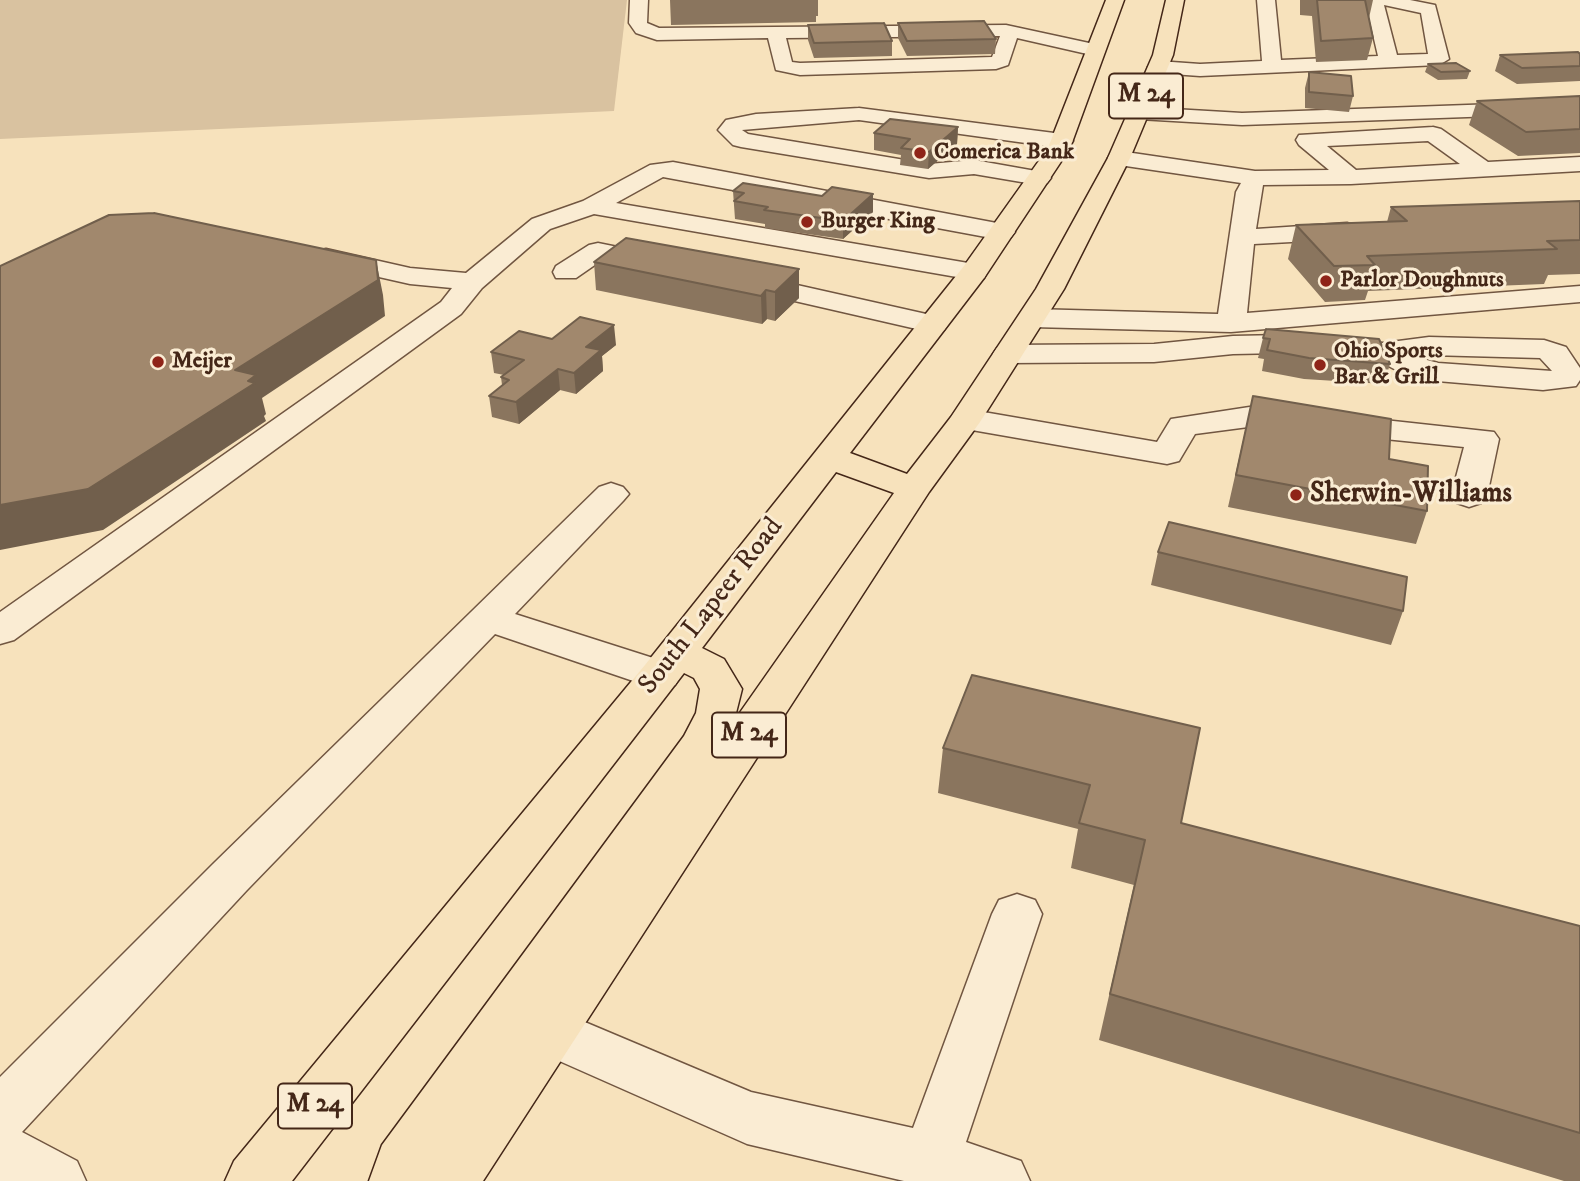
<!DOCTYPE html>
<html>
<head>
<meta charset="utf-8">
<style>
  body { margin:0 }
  canvas { display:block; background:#f7e2bc }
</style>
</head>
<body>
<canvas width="1580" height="1181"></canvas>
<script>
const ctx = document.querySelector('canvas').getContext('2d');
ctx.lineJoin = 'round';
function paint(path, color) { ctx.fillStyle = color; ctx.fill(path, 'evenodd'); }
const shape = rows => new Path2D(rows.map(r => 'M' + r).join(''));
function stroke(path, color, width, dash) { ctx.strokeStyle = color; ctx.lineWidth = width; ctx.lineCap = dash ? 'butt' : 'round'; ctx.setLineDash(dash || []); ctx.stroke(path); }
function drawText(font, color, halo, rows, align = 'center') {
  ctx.font = font + ' "IM FELL DW Pica",serif'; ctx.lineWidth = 6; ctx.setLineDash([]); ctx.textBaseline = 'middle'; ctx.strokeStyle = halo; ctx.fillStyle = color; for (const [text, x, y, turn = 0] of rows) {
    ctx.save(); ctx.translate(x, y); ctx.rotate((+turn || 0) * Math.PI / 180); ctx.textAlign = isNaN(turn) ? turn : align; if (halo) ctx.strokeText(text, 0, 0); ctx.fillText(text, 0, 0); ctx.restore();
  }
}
const green = shape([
  [0,0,627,0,614,111,0,139]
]);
const minor = shape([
  [630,0,648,0,647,23,659,28,1006,25,1103,46,1105,50,1096,56,1017,38,1008,65,996,69,800,75,776,70,768,38,657,40,636,33,629,23,630,0],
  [1000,36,992,57,800,63,792,62,786,38,1000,36],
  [1257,0,1275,0,1281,60,1378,56,1365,0,1410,0,1435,5,1449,59,1439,65,1200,76,1158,73,1148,67,1158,61,1200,64,1262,61,1257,0],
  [1384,5,1421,13,1428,54,1397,55,1384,5],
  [1580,101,1580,113,1242,125,1139,119,1128,113,1139,107,1242,113,1580,101],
  [859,108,1062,134,1073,141,1062,148,859,120,742,130,748,134,929,164,974,160,1047,173,1051,178,1047,183,1039,185,974,174,929,178,741,147,733,145,718,130,726,120,756,114,859,108],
  [1433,127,1441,129,1488,162,1580,157,1580,171,1351,184,1263,185,1256,229,1347,223,1356,226,1360,231,1356,236,1347,239,1254,244,1247,313,1580,286,1580,302,1231,332,1032,327,1022,324,1018,318,1022,312,1032,309,1218,314,1236,192,1241,183,1119,165,1108,158,1111,153,1119,151,1255,171,1329,170,1299,145,1296,140,1299,135,1433,127],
  [1428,141,1460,164,1356,170,1327,146,1428,141],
  [673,162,1002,224,1011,227,1015,232,1011,237,1002,240,663,177,616,203,974,264,984,266,987,272,984,278,974,280,594,214,550,229,482,288,461,314,14,640,0,644,0,612,441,302,452,288,410,284,317,263,313,257,317,251,326,249,410,268,466,273,532,219,583,201,650,165,673,162],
  [598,243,667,257,671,263,667,269,658,271,602,260,576,278,556,278,553,272,556,266,589,245,598,243],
  [748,274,944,318,948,324,944,330,934,333,738,288,734,282,738,276,748,274],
  [1283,335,1383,343,1429,337,1544,340,1566,347,1580,368,1580,380,1576,386,1543,390,1437,381,1396,370,1377,360,1283,353,1233,354,1154,362,1008,363,997,360,993,354,997,348,1008,345,1154,344,1233,336,1283,335],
  [1429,355,1540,358,1552,371,1438,363,1416,357,1429,355],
  [1256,406,1494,432,1499,439,1487,496,1481,503,1469,507,1457,503,1451,496,1464,447,1256,426,1195,434,1179,461,1167,464,966,429,955,426,950,419,955,412,966,409,1157,442,1171,419,1256,406],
  [611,483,623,487,629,494,623,501,515,614,675,665,681,675,675,685,660,689,645,685,495,634,247,890,22,1132,77,1161,86,1181,0,1181,0,1077,213,864,599,487,611,483],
  [1017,894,1035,900,1042,914,966,1142,1021,1161,1030,1181,904,1181,747,1144,530,1048,522,1031,530,1014,549,1007,751,1092,913,1128,992,914,999,900,1017,894]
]);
const major = shape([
  [1106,0,1124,0,1070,148,984,278,850,453,907,474,951,417,1036,289,1108,158,1153,55,1166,0,1184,0,1173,55,1130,158,1064,289,980,422,929,492,483,1181,369,1181,382,1145,684,736,696,713,700,689,694,678,684,673,292,1181,225,1181,234,1161,645,665,964,266,1048,148,1106,0],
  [836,472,894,493,734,721,742,689,724,659,702,648,836,472]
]);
const wall = shape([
  [670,0,818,0,818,16,816,16,816,22,671,25],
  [1300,0,1373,0,1369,18,1373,38,1367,60,1316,62,1312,16,1300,15],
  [898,23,996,39,995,54,907,56,898,38],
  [808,25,892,41,892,56,814,58,808,40],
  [1580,54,1580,81,1517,84,1495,71,1500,55],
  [1428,64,1470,71,1467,79,1438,80,1425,72],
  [1309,72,1353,96,1349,112,1305,108,1305,88],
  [1580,96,1580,153,1518,156,1469,125,1477,101],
  [958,127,957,144,928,169,900,165,901,155,874,150,874,133],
  [733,191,873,212,843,239,765,228,765,224,735,219],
  [1580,201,1580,274,1548,275,1544,284,1368,291,1365,300,1325,302,1288,259,1296,225,1387,222,1391,207],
  [594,262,799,269,799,298,775,321,767,319,762,324,596,290],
  [1263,338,1390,364,1384,384,1304,379,1262,371,1264,359,1258,358],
  [552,339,616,345,602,356,603,371,576,394,560,390,519,424,492,417,489,396,502,385,501,377,504,375,494,373,491,352],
  [1253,396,1389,459,1427,511,1416,544,1228,507],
  [1158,552,1403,611,1391,645,1151,585],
  [972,675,1181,823,1580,926,1580,1181,1564,1181,1099,1040,1134,885,1071,868,1078,829,938,793,943,748]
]);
const shadedWall = shape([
  [958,127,957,144,928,169,929,152],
  [873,194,873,212,843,239,843,221],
  [376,260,383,295,385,316,262,398,266,414,264,416,266,421,103,530,0,550,0,505,235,370],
  [799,269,799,298,775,321,775,292],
  [766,290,767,319,762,324,761,296],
  [614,325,616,345,602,356,603,371,576,394,574,373,586,347],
  [558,369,560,390,519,424,516,402]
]);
const building = shape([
  [1317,0,1365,0,1373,38,1321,41,1317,0],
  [984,21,996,39,907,41,898,23,984,21],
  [884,23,892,41,814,43,808,25,884,23],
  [1578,52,1580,54,1580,66,1522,68,1500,55,1578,52],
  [1456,63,1470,71,1441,72,1428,64,1456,63],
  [1309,72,1351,76,1353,96,1309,92,1309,72],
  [1580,96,1580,129,1526,132,1477,101,1580,96],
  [890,119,958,127,929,152,901,148,910,139,874,133,890,119],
  [743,183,822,196,832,187,873,194,843,221,764,210,768,207,734,201,744,193,733,191,743,183],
  [1580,201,1580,240,1547,241,1557,249,1367,256,1375,265,1334,266,1296,225,1407,221,1391,207,1580,201],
  [154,213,376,260,378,280,235,370,256,375,248,381,255,383,88,489,0,505,0,266,109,215,154,213],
  [626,238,799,269,775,292,766,290,761,296,594,262,626,238],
  [580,317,614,325,586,347,601,350,574,373,558,369,516,402,489,396,509,380,501,377,524,360,491,352,519,331,552,339,580,317],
  [1266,329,1379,339,1390,364,1309,358,1267,350,1270,339,1263,338,1266,329],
  [1253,396,1391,419,1389,459,1428,466,1427,511,1236,475,1253,396],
  [1169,522,1407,577,1403,611,1158,552,1169,522],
  [972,675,1200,728,1181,823,1580,926,1580,1133,1110,994,1145,840,1079,823,1090,785,943,748,972,675]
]);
const markers = [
  [920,153,7,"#8f2418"],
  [807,222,7,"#8f2418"],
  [1326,281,7,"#8f2418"],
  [158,362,7,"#8f2418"],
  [1320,365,7,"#8f2418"],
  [1296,495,7,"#8f2418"]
];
const farPoinames = [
  ["Comerica Bank",934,153],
  ["Burger King",821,222],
  ["Parlor Doughnuts",1340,281],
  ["Ohio Sports",1334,352],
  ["Bar & Grill",1334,378],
  ["Meijer",172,362]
];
const shields = [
  [1146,96,74],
  [749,735,74],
  [315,1106,74]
];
const shieldNames = [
  ["M 24",1146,96],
  ["M 24",749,735],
  ["M 24",315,1106]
];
const poiNames = [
  ["Sherwin-Williams",1310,495]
];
const streetNames = [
  ["South Lapeer Road",712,607,-52]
];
paint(green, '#d9c2a0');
stroke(minor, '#715641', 3);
stroke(major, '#442718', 3);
paint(minor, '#faecd3');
paint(major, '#f7e2bc');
paint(wall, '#8a755e');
paint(shadedWall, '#715f4c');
paint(building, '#a1886d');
stroke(building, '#715f4c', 2);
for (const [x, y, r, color] of markers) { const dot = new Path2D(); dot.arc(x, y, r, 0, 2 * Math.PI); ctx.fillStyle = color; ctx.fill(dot); stroke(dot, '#faecd3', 2.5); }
drawText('bold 23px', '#442718', '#faecd3', farPoinames, 'left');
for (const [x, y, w] of shields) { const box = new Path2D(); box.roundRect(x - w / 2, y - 22.5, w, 45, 5); ctx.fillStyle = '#faecd3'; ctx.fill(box); stroke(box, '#442718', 2); }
drawText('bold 26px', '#442718', null, shieldNames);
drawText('bold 28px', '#442718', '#faecd3', poiNames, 'left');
drawText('28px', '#442718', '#faecd3', streetNames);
</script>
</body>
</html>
